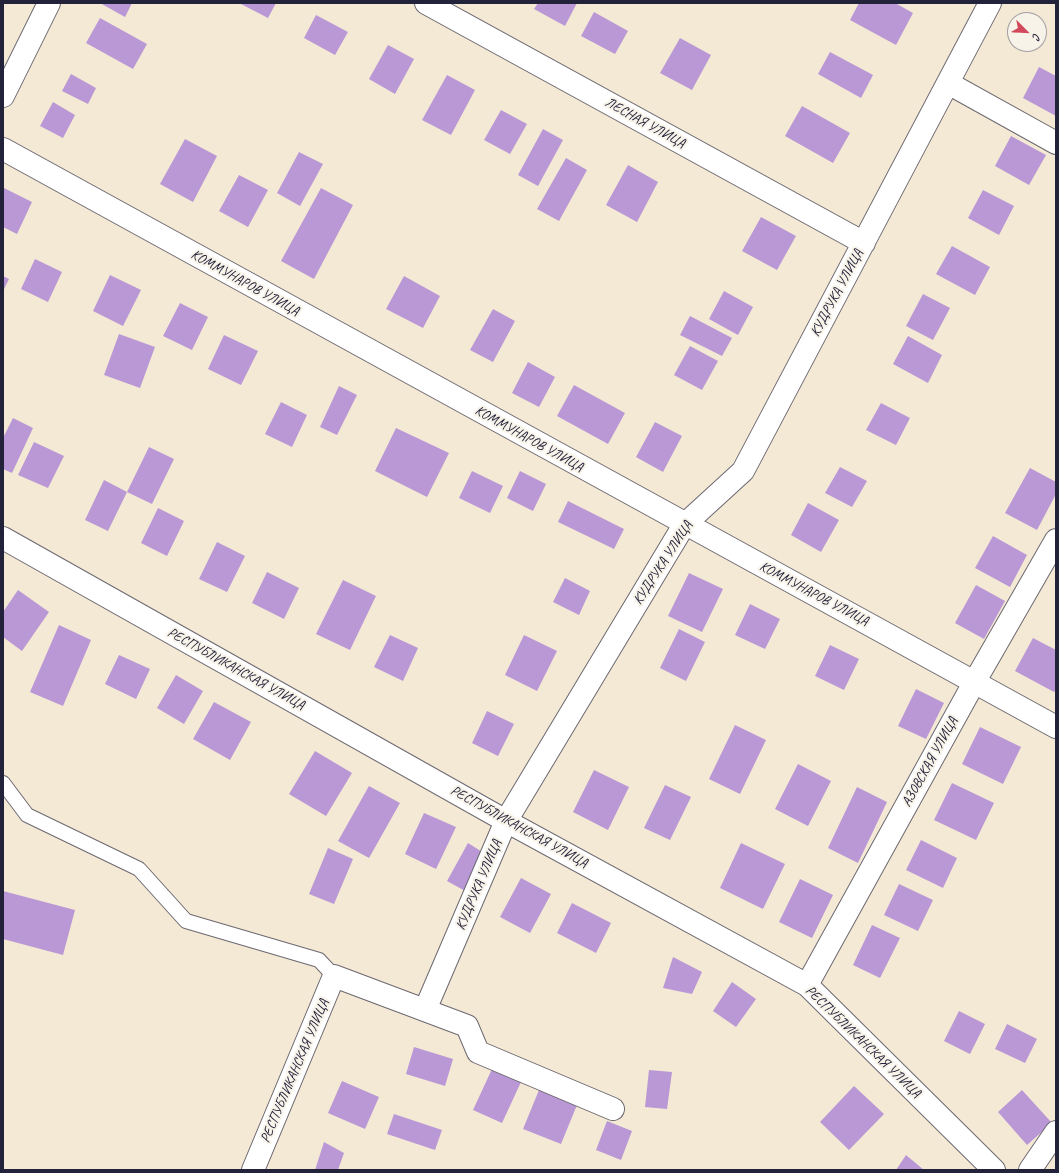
<!DOCTYPE html>
<html>
<head>
<meta charset="utf-8">
<style>
  body { margin:0 }
  #map { position:relative; width:1059px; height:1173px; overflow:hidden; background:#f4e9d4; font-family:Caveat,sans-serif }
  canvas { display:block }
  .frame { position:absolute; inset:0; border:4px solid #22223b; pointer-events:none }
  .north { position:absolute; left:1007px; top:12px; width:40px; height:40px; box-sizing:border-box; background:#f7f3e8; border:1px solid #a29fa3; border-radius:50%; rotate:114deg; font-size:11px; font-weight:700; line-height:16px; text-align:center; color:#22223b }
  .north::after { content:''; display:block; margin:auto; width:14px; height:18px; background:#d1495b; clip-path:polygon(50% 0,100% 100%,50% 72%,0 100%) }
</style>
</head>
<body>
<div id="map">
<canvas width="1059" height="1173"></canvas>
<div class="frame"></div>
<div class="north">С</div>
</div>
<script>
const ctx = document.querySelector('canvas').getContext('2d');
ctx.lineJoin = 'round';
function paint(path, color) { ctx.fillStyle = color; ctx.fill(path, 'evenodd'); }
const shape = rows => new Path2D(rows.map(r => 'M' + r).join(''));
function stroke(path, color, width, dash) { ctx.strokeStyle = color; ctx.lineWidth = width; ctx.lineCap = dash ? 'butt' : 'round'; ctx.setLineDash(dash || []); ctx.stroke(path); }
function drawText(font, color, halo, rows, align = 'center') {
  ctx.font = font + ' Caveat,sans-serif'; ctx.lineWidth = 4; ctx.setLineDash([]); ctx.textBaseline = 'middle'; ctx.strokeStyle = halo; ctx.fillStyle = color; for (const [text, x, y, turn = 0] of rows) {
    ctx.save(); ctx.translate(x, y); ctx.rotate((+turn || 0) * Math.PI / 180); ctx.textAlign = isNaN(turn) ? turn : align; if (halo) ctx.strokeText(text, 0, 0); ctx.fillText(text, 0, 0); ctx.restore();
  }
}
const building = shape([
  [100,3,132,3,125,17],
  [239,3,276,3,268,18],
  [538,3,577,3,565,26,534,9],
  [859,3,895,3,913,13,896,45,850,20],
  [594,12,628,31,615,54,581,36],
  [316,15,348,32,335,55,304,38],
  [100,18,147,44,133,69,86,43],
  [680,38,711,55,692,90,660,73],
  [388,45,414,59,395,94,369,79],
  [830,52,873,75,861,98,818,74],
  [1039,67,1056,76,1056,116,1023,98],
  [71,74,96,88,88,104,62,91],
  [447,75,475,90,451,135,422,120],
  [53,102,75,115,63,138,40,126],
  [802,106,850,133,833,163,785,136],
  [501,110,527,124,510,154,484,140],
  [543,129,563,140,538,186,518,175],
  [1011,136,1046,155,1029,185,995,166],
  [185,139,217,156,193,202,160,184],
  [299,152,323,164,300,206,277,193],
  [566,158,587,170,559,221,537,209],
  [628,165,658,182,637,222,606,205],
  [239,175,268,190,248,227,219,211],
  [4,188,32,202,17,234,3,227],
  [321,188,353,205,314,279,281,261],
  [983,190,1014,206,999,235,968,218],
  [761,217,796,236,777,270,742,251],
  [952,246,990,267,975,295,936,274],
  [35,259,62,272,48,302,21,289],
  [110,275,141,290,123,326,93,311],
  [3,276,9,279,3,291],
  [404,276,440,296,423,328,386,309],
  [724,291,753,307,738,335,709,319],
  [923,294,950,308,933,340,906,326],
  [180,303,208,317,192,350,163,336],
  [493,309,515,321,493,362,470,350],
  [690,316,732,338,722,356,680,335],
  [119,334,155,347,140,388,104,375],
  [224,335,258,351,241,385,208,369],
  [908,336,942,355,928,383,893,364],
  [690,346,718,361,702,390,674,375],
  [528,362,555,377,539,407,512,393],
  [574,385,625,413,608,444,557,416],
  [339,386,357,395,337,435,320,427],
  [281,402,307,415,292,447,265,434],
  [881,403,910,418,896,445,866,430],
  [13,418,33,428,12,473,3,469,3,438],
  [655,422,682,436,663,472,636,457],
  [396,428,449,453,427,497,375,471],
  [34,442,64,456,48,488,18,475],
  [149,447,174,459,152,504,127,492],
  [840,467,867,481,852,507,825,493],
  [1030,468,1056,482,1056,494,1037,530,1005,513],
  [472,471,503,486,490,513,459,498],
  [520,471,546,484,533,511,507,498],
  [104,480,127,492,108,531,85,520],
  [568,501,624,529,614,549,558,522],
  [808,503,839,520,821,552,791,535],
  [158,508,184,521,167,556,141,543],
  [993,536,1027,555,1010,587,975,568],
  [217,542,245,556,227,592,199,579],
  [267,572,299,588,284,619,252,603],
  [689,573,723,589,702,632,668,616],
  [565,578,590,591,579,615,553,602],
  [343,580,376,596,350,650,316,634],
  [976,585,1005,601,984,639,955,623],
  [18,590,49,612,22,651,3,637,3,612],
  [750,604,780,619,765,649,735,635],
  [59,625,91,640,63,706,30,692],
  [679,629,705,642,686,681,660,668],
  [390,635,418,648,403,681,374,667],
  [524,635,557,651,537,691,505,675],
  [1033,638,1056,650,1056,689,1054,692,1015,671],
  [830,645,859,659,844,690,815,676],
  [119,655,150,669,136,699,105,684],
  [176,675,203,691,184,724,157,708],
  [916,689,944,703,926,739,898,726],
  [214,702,251,722,230,760,193,739],
  [487,711,514,724,498,756,472,743],
  [735,725,766,740,740,794,709,779],
  [980,727,1021,747,1003,784,962,764],
  [315,751,352,773,326,816,289,794],
  [798,764,831,781,808,826,775,809],
  [594,770,629,787,608,830,573,812],
  [952,783,994,803,976,840,934,820],
  [665,785,691,797,670,840,644,828],
  [369,786,400,803,369,858,338,841],
  [857,787,887,802,858,863,828,848],
  [424,813,456,827,436,869,405,854],
  [921,840,957,858,943,888,906,870],
  [468,843,487,855,467,892,447,881],
  [741,843,785,864,763,909,720,888],
  [328,848,353,859,334,904,309,894],
  [521,878,551,894,530,933,500,917],
  [800,879,833,895,812,938,779,922],
  [899,884,933,900,918,931,884,915],
  [3,891,75,910,63,955,3,939],
  [572,903,611,923,596,953,557,933],
  [872,925,900,938,880,978,853,965],
  [673,957,702,972,692,994,663,988],
  [732,982,756,999,736,1027,713,1011],
  [959,1011,985,1024,970,1054,944,1041],
  [1007,1024,1037,1039,1025,1063,995,1049],
  [414,1047,453,1059,445,1086,406,1074],
  [492,1069,521,1082,502,1123,473,1110],
  [649,1070,672,1072,667,1109,645,1107],
  [342,1081,379,1097,365,1129,328,1113],
  [854,1086,884,1114,849,1150,820,1122],
  [539,1090,577,1105,561,1144,523,1129],
  [1022,1090,1052,1123,1027,1145,998,1112],
  [394,1114,442,1130,435,1150,387,1134],
  [607,1121,632,1131,621,1160,596,1150],
  [324,1142,344,1153,338,1170,315,1170],
  [906,1155,924,1170,896,1170]
]);
const lane = shape([
  [3,783,27,815,139,869,186,921,319,960,334,976]
]);
const street = shape([
  [426,3,864,243],
  [948,83,1056,143],
  [3,96,49,3],
  [3,149,1056,727],
  [3,538,506,821,807,985,994,1170],
  [807,985,975,681,1056,540],
  [425,1010,506,821,684,525,743,471,990,3],
  [253,1170,334,976,467,1026,478,1052,613,1109],
  [1030,1170,1056,1132]
]);
const streetNames = [
  ["ЛЕСНАЯ УЛИЦА",645,123,29],
  ["КОММУНАРОВ УЛИЦА",245,283,29],
  ["КУДРУКА УЛИЦА",837,293,-62],
  ["КОММУНАРОВ УЛИЦА",529,439,29],
  ["КУДРУКА УЛИЦА",663,563,-57],
  ["КОММУНАРОВ УЛИЦА",814,594,28],
  ["РЕСПУБЛИКАНСКАЯ УЛИЦА",236,669,29],
  ["АЗОВСКАЯ УЛИЦА",930,762,-61],
  ["РЕСПУБЛИКАНСКАЯ УЛИЦА",519,827,29],
  ["КУДРУКА УЛИЦА",479,885,-67],
  ["РЕСПУБЛИКАНСКАЯ УЛИЦА",863,1042,44],
  ["РЕСПУБЛИКАНСКАЯ УЛИЦА",295,1071,-67]
];
paint(building, '#ba98d6');
stroke(lane, '#6c6871', 16);
stroke(street, '#6c6871', 24);
stroke(lane, '#fff', 14);
stroke(street, '#fff', 22);
drawText('14px', '#22223b', '#f7f3e8', streetNames);
</script>
</body>
</html>
